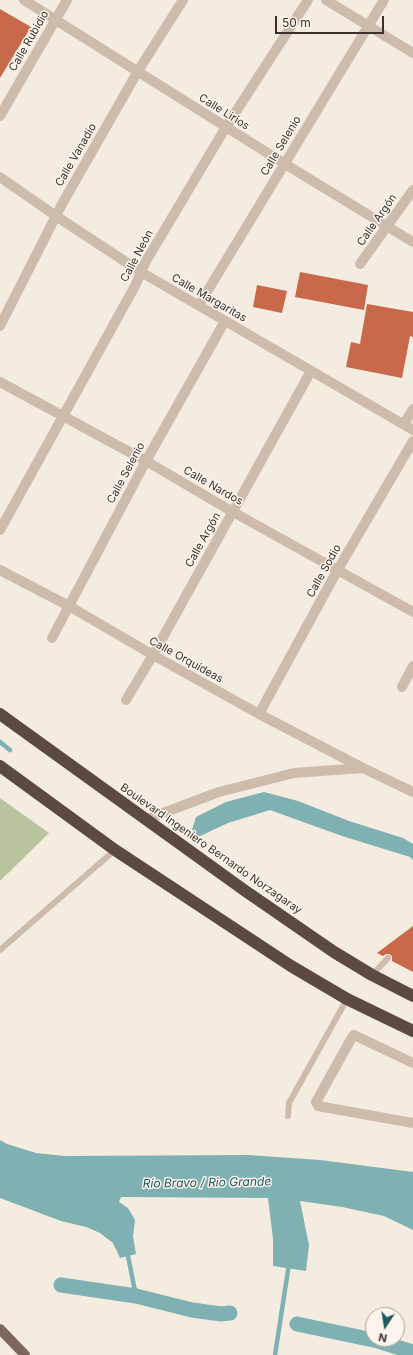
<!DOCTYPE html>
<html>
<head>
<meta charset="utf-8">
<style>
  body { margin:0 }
  #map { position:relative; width:413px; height:1355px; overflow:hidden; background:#f4ebe1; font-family:Inter,sans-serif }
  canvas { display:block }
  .north { position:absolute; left:365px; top:1307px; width:40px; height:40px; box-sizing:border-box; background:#fbf5ee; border:1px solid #aea6a0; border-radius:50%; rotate:192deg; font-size:11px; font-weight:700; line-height:16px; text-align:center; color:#3b302b }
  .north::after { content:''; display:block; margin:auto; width:14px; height:18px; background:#1f5a5e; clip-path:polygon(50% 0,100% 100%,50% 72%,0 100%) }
  .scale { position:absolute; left:275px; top:16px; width:109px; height:18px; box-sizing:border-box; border:2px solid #3b302b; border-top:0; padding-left:5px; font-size:12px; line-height:14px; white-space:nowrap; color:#3b302b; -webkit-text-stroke:3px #fbf5ee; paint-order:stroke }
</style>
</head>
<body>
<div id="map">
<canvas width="413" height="1355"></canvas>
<div class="north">N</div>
<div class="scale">50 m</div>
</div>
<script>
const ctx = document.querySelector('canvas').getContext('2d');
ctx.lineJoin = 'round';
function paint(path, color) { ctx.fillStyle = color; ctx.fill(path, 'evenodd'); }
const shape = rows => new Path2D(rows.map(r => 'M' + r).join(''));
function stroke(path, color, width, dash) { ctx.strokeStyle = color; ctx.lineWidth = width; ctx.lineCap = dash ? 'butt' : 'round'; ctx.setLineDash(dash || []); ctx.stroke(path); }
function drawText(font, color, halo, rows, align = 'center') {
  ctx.font = font + ' Inter,sans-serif'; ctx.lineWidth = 3; ctx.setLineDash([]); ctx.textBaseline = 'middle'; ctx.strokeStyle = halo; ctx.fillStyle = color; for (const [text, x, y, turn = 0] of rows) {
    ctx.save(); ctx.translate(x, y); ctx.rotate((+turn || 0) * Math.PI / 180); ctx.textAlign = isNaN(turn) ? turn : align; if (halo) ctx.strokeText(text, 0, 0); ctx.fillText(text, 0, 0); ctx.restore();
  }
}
const green = shape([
  [0,798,49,833,0,881]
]);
const water = shape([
  [264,792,298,801,349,821,403,838,413,844,413,860,410,857,342,836,270,810,228,823,198,837,192,830,196,817,226,802],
  [0,1140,7,1144,36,1153,65,1156,248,1155,320,1160,413,1172,413,1230,384,1216,342,1207,300,1201,309,1245,306,1271,273,1266,273,1239,268,1198,121,1197,119,1202,128,1208,135,1220,133,1237,136,1254,120,1258,113,1243,100,1233,86,1227,61,1221,0,1198]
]);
const stream = shape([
  [0,742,10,750],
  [127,1251,136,1296],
  [275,1355,289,1264]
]);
const canal = shape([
  [61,1285,136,1296,192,1310,221,1314,230,1313],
  [297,1324,378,1341,413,1352]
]);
const building = shape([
  [0,9,31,27,0,78],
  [300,272,368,285,364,310,295,297],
  [257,285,287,291,282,313,253,307],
  [367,304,413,312,413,337,410,336,402,378,346,367,351,342,360,344],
  [413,926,413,972,392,961,392,956,389,954,386,954,383,956,377,953]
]);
const lane = shape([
  [0,950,115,850],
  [372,975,388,958],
  [288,1116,289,1103,347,999]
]);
const street = shape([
  [24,0,285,164,413,242],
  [326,0,413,53],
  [0,116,67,0],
  [0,177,56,216,141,272,413,430],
  [360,264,413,190],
  [199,305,384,0],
  [0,326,62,204,138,71,183,0],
  [0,382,146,461,233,512,413,612],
  [404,424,413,409],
  [0,530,135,286,146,261,226,127,308,0],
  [0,570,69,606,153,655,259,714,363,768],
  [52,638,146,461,225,321],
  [402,687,413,666],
  [126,700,153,655,311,371],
  [259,714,337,571,413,441],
  [147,819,219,792,294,773,363,768,413,792],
  [413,1063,354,1035,351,1039,316,1102,318,1106,413,1123]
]);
const primary = shape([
  [0,1329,25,1355]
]);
const highway = shape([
  [0,714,244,890,334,952,372,975,413,996],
  [0,766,115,850,291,966,347,999,413,1031]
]);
const streetNames = [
  ["Calle Rubidio",29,41,-60],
  ["Calle Lirios",224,112,32],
  ["Calle Selenio",281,146,-59],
  ["Calle Vanadio",76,155,-60],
  ["Calle Argón",377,220,-55],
  ["Calle Neón",137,256,-62],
  ["Calle Margaritas",209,298,30],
  ["Calle Selenio",126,473,-62],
  ["Calle Nardos",213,486,30],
  ["Calle Argón",203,540,-61],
  ["Calle Sodio",324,571,-61],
  ["Calle Orquídeas",186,660,29],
  ["Boulevard Ingeniero Bernardo Norzagaray",211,849,35]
];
const waterNames = [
  ["Río Bravo / Rio Grande",207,1183,-1]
];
paint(green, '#b8c4a0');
paint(water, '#7fb0b2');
stroke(stream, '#7fb0b2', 4.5);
stroke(canal, '#7fb0b2', 15);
paint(building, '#c8694b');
stroke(lane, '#cdbbac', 6);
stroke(street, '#cdbbac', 10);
stroke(primary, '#7d675c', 10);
stroke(highway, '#5c4a42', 12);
drawText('11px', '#3b302b', '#fbf5ee', streetNames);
drawText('italic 12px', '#1f5a5e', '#fbf5ee', waterNames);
</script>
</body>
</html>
